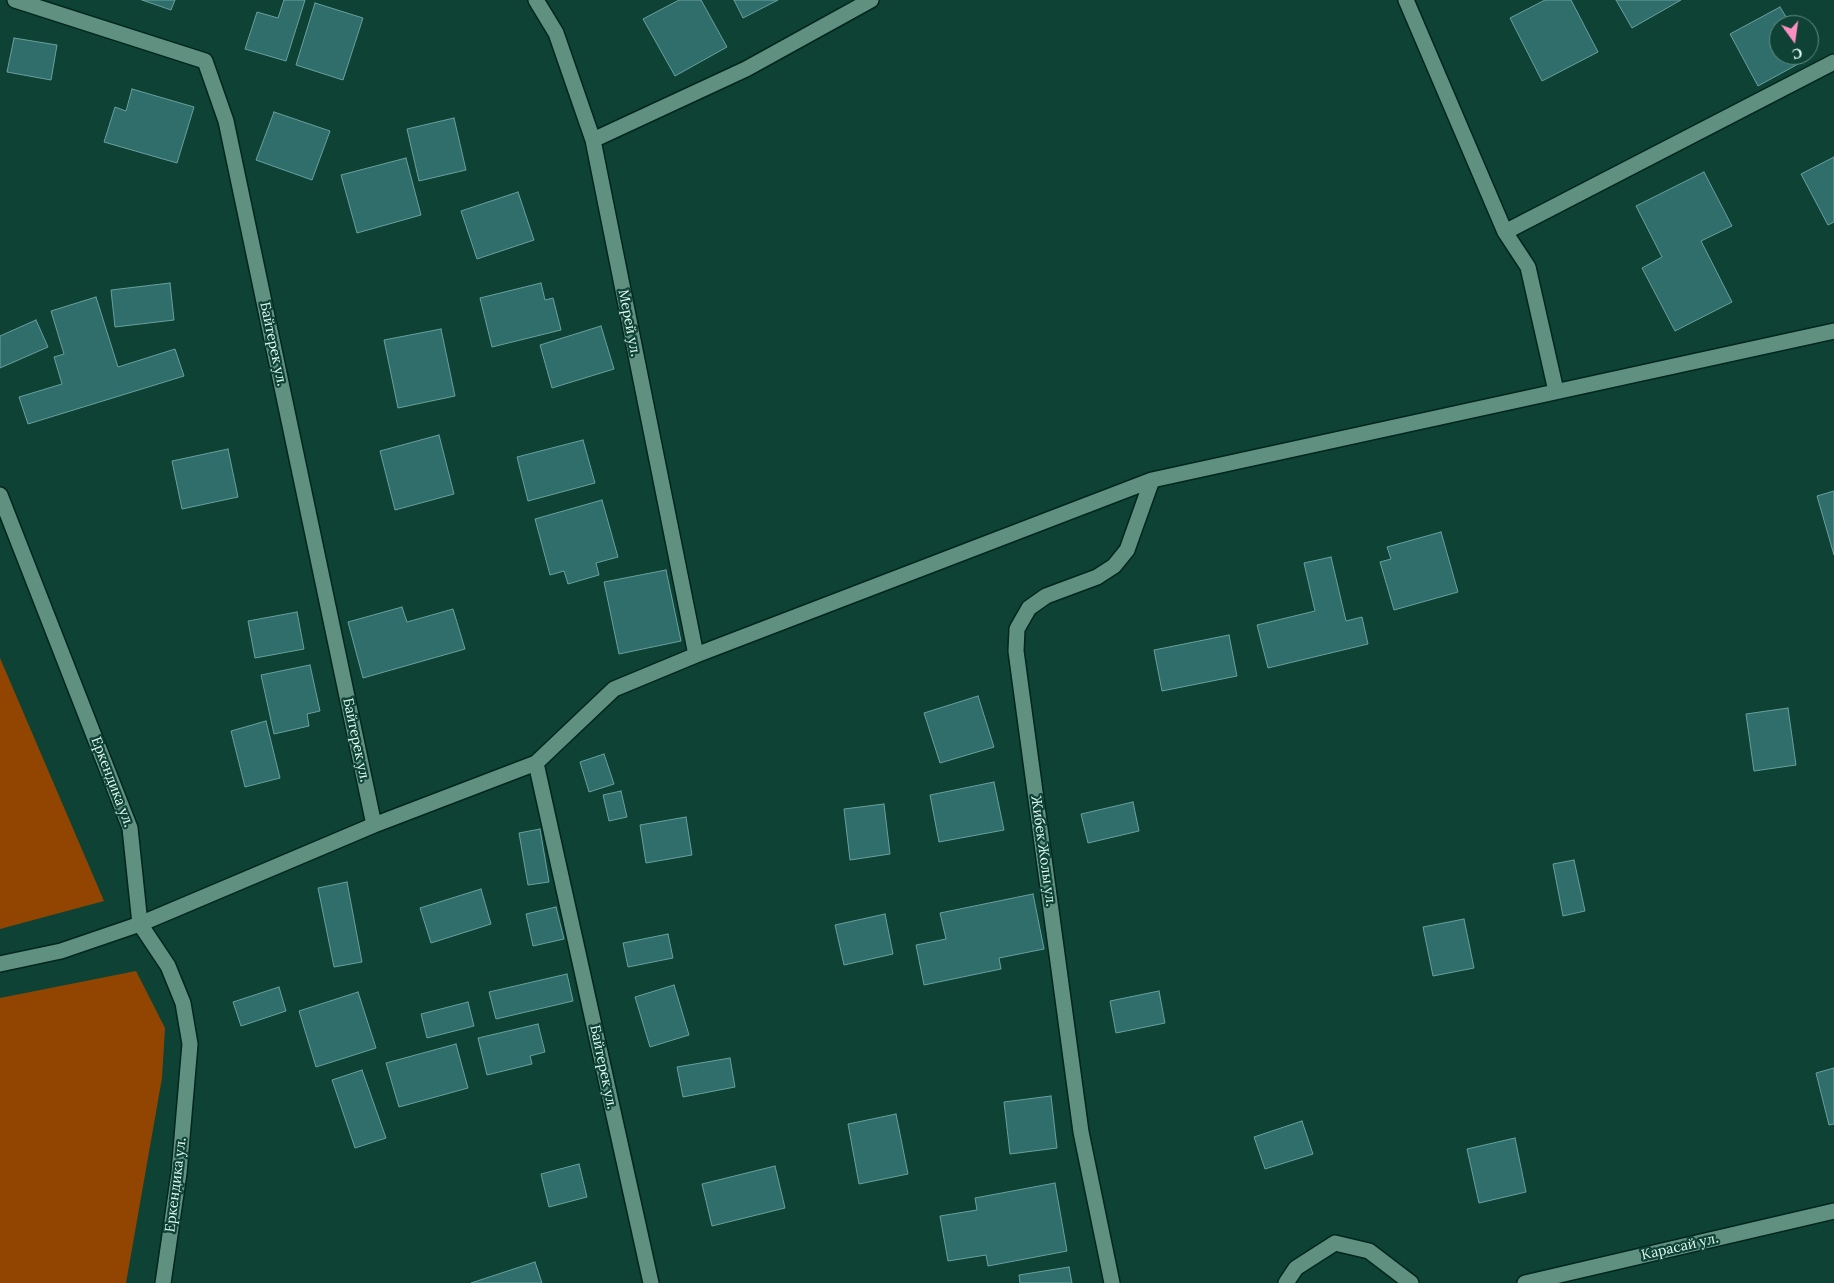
<!DOCTYPE html>
<html>
<head>
<meta charset="utf-8">
<style>
  body { margin:0 }
  #map { position:relative; width:1834px; height:1283px; overflow:hidden; background:#0e4235; font-family:Lora,serif }
  canvas { display:block }
  .north { position:absolute; left:1769px; top:15px; width:50px; height:50px; box-sizing:border-box; background:#0e4235; border:1px solid #638c81; border-radius:50%; rotate:166deg; font-size:14px; font-weight:700; line-height:20px; text-align:center; color:#e2fcf2 }
  .north::after { content:''; display:block; margin:auto; width:18px; height:22px; background:#fc8fc1; clip-path:polygon(50% 0,100% 100%,50% 72%,0 100%) }
</style>
</head>
<body>
<div id="map">
<canvas width="1834" height="1283"></canvas>
<div class="north">С</div>
</div>
<script>
const ctx = document.querySelector('canvas').getContext('2d');
ctx.lineJoin = 'round';
function paint(path, color) { ctx.fillStyle = color; ctx.fill(path, 'evenodd'); }
const shape = rows => new Path2D(rows.map(r => 'M' + r).join(''));
function stroke(path, color, width, dash) { ctx.strokeStyle = color; ctx.lineWidth = width; ctx.lineCap = dash ? 'butt' : 'round'; ctx.setLineDash(dash || []); ctx.stroke(path); }
function drawText(font, color, halo, rows, align = 'center') {
  ctx.font = font + ' Lora,serif'; ctx.lineWidth = 4.5; ctx.setLineDash([]); ctx.textBaseline = 'middle'; ctx.strokeStyle = halo; ctx.fillStyle = color; for (const [text, x, y, turn = 0] of rows) {
    ctx.save(); ctx.translate(x, y); ctx.rotate((+turn || 0) * Math.PI / 180); ctx.textAlign = isNaN(turn) ? turn : align; if (halo) ctx.strokeText(text, 0, 0); ctx.fillText(text, 0, 0); ctx.restore();
  }
}
const green = shape([
  [0,658,104,901,0,929],
  [136,971,165,1028,162,1078,126,1283,0,1283,0,998]
]);
const building = shape([
  [142,0,175,0,171,10,142,0],
  [284,0,305,0,286,61,245,49,257,12,278,18,284,0],
  [679,0,701,0,727,47,675,76,643,19,679,0],
  [734,0,778,0,743,18,734,0],
  [1545,0,1571,0,1598,52,1542,81,1510,18,1545,0],
  [1616,0,1681,0,1632,28,1616,0],
  [315,3,363,18,343,80,296,65,315,3],
  [1780,7,1791,25,1779,25,1779,55,1807,55,1809,58,1758,86,1730,34,1780,7],
  [14,38,57,45,51,80,7,72,14,38],
  [132,89,194,107,177,163,104,142,115,107,126,111,132,89],
  [274,112,330,131,312,180,256,160,274,112],
  [454,118,466,170,419,181,407,129,454,118],
  [1834,157,1834,222,1828,225,1801,174,1834,157],
  [406,158,421,215,357,233,341,175,406,158],
  [1704,172,1732,226,1701,241,1732,302,1675,331,1642,268,1662,257,1636,206,1704,172],
  [518,192,534,240,477,259,461,211,518,192],
  [170,283,174,320,115,327,111,290,170,283],
  [541,283,545,300,553,298,561,330,492,347,480,298,541,283],
  [96,297,118,367,175,349,184,376,28,424,19,397,62,384,54,357,64,354,51,311,96,297],
  [36,320,48,347,0,368,0,336,36,320],
  [601,326,614,369,552,388,540,345,601,326],
  [441,329,455,396,398,408,384,340,441,329],
  [439,435,454,494,395,510,380,451,439,435],
  [583,440,595,483,528,501,517,457,583,440],
  [228,449,238,497,182,509,172,461,228,449],
  [1834,491,1834,555,1817,496,1834,491],
  [602,500,618,557,596,563,599,575,568,584,564,571,550,575,535,519,602,500],
  [1441,532,1458,592,1394,610,1380,562,1391,559,1387,547,1441,532],
  [1331,557,1346,621,1362,617,1368,644,1268,668,1257,625,1315,611,1304,563,1331,557],
  [666,570,681,641,619,654,604,582,666,570],
  [402,607,407,622,453,609,465,649,363,678,348,622,402,607],
  [297,612,304,649,255,658,248,621,297,612],
  [1229,635,1237,676,1162,691,1154,650,1229,635],
  [310,665,320,711,307,714,309,726,274,734,261,675,310,665],
  [978,696,994,747,940,763,924,713,978,696],
  [1788,708,1796,765,1754,771,1746,714,1788,708],
  [266,721,280,778,245,787,231,731,266,721],
  [604,754,614,784,589,792,580,762,604,754],
  [994,782,1004,830,939,842,930,795,994,782],
  [621,791,627,817,609,821,603,795,621,791],
  [1133,802,1139,831,1088,843,1081,814,1133,802],
  [884,804,890,854,850,860,844,809,884,804],
  [686,817,692,855,646,863,640,825,686,817],
  [540,829,549,882,528,885,519,833,540,829],
  [1574,860,1585,911,1563,916,1553,864,1574,860],
  [347,882,362,962,334,967,318,888,347,882],
  [481,889,491,924,431,943,420,908,481,889],
  [1033,894,1044,949,999,958,1001,969,924,985,916,945,946,939,940,913,1033,894],
  [556,907,564,939,533,946,526,914,556,907],
  [885,914,893,954,844,965,835,925,885,914],
  [1464,919,1474,968,1433,976,1423,927,1464,919],
  [668,934,673,958,628,967,623,943,668,934],
  [567,974,573,1001,496,1019,489,992,567,974],
  [674,985,689,1035,650,1047,635,997,674,985],
  [279,987,286,1011,241,1026,233,1002,279,987],
  [1159,991,1165,1023,1116,1033,1110,1001,1159,991],
  [358,992,376,1048,316,1067,299,1011,358,992],
  [468,1002,474,1026,427,1038,421,1014,468,1002],
  [538,1024,545,1052,530,1056,532,1064,487,1075,478,1038,538,1024],
  [456,1044,468,1088,399,1107,386,1063,456,1044],
  [730,1058,735,1087,683,1097,677,1067,730,1058],
  [1834,1068,1834,1124,1829,1125,1816,1073,1834,1068],
  [362,1070,386,1138,355,1148,332,1080,362,1070],
  [1051,1096,1057,1148,1010,1154,1004,1102,1051,1096],
  [896,1114,908,1174,859,1184,848,1124,896,1114],
  [1302,1121,1313,1154,1265,1169,1254,1137,1302,1121],
  [1515,1138,1526,1192,1479,1203,1467,1149,1515,1138],
  [579,1164,587,1197,549,1207,541,1174,579,1164],
  [775,1166,785,1208,712,1226,702,1184,775,1166],
  [1055,1183,1067,1251,988,1266,986,1255,948,1261,940,1216,977,1210,975,1198,1055,1183],
  [535,1262,542,1283,471,1283,535,1262],
  [1069,1267,1072,1283,1020,1283,1019,1275,1069,1267]
]);
const minor = shape([
  [15,0,205,61,226,121,374,825],
  [536,0,556,33,593,140,696,655],
  [1406,0,1505,232,1528,267,1556,391],
  [593,140,746,69,871,0],
  [1505,232,1834,62],
  [0,495,130,828,140,924,168,966,183,1003,190,1044,179,1173,163,1283],
  [536,763,651,1283],
  [0,964,61,951,140,924,374,825,536,763,614,689,696,655,1152,480,1834,331],
  [1112,1283,1081,1132,1016,651,1017,629,1029,608,1046,596,1097,577,1114,566,1127,550,1152,480],
  [1286,1283,1296,1268,1335,1243,1369,1251,1411,1283],
  [1525,1283,1834,1211]
]);
const streetNames = [
  ["Мерей ул.",629,323,79],
  ["Байтерек ул.",273,344,78],
  ["Байтерек ул.",356,740,78],
  ["Еркендика ул.",112,782,69],
  ["Жибек Жолы ул.",1043,851,82],
  ["Байтерек ул.",603,1067,78],
  ["Еркендика ул.",176,1185,-83],
  ["Карасай ул.",1680,1247,-13]
];
paint(green, '#924500');
paint(building, '#306e6c');
stroke(building, '#69a09e', 1);
stroke(minor, '#00261d', 18);
stroke(minor, '#5f9080', 15);
drawText('14px', '#e2fcf2', '#0e4235', streetNames);
</script>
</body>
</html>
